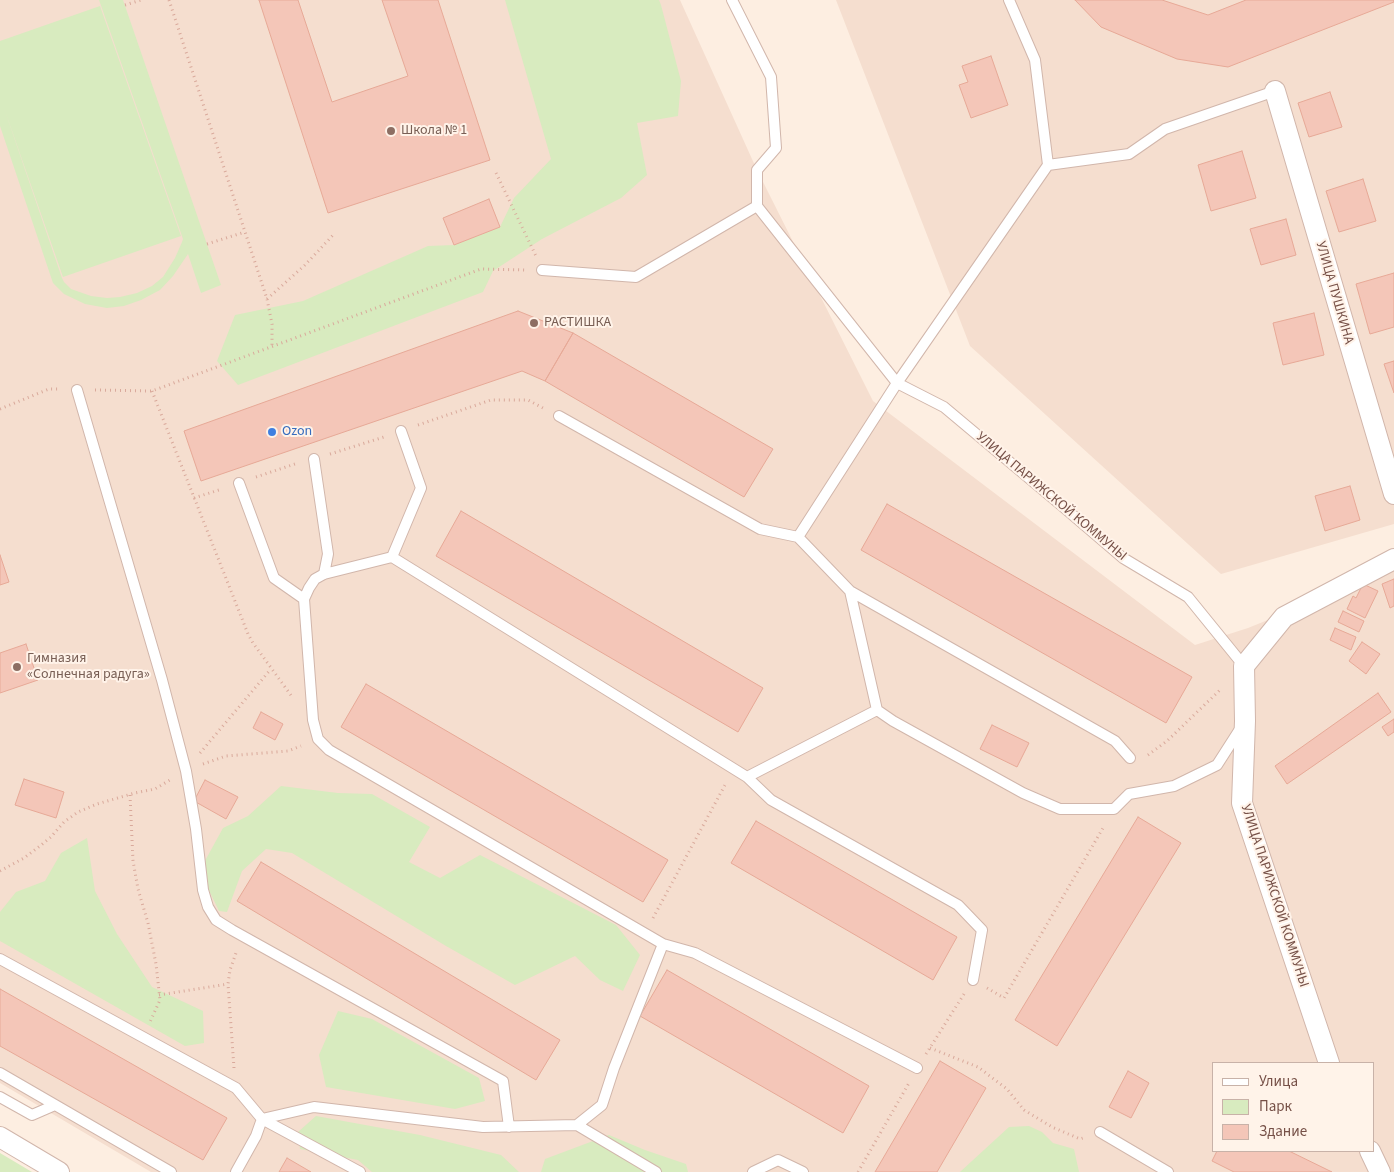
<!DOCTYPE html>
<html>
<head>
<meta charset="utf-8">
<style>
  body { margin:0 }
  #map { position:relative; width:1394px; height:1172px; overflow:hidden; background:#fdeee1; font-family:"Source Sans 3",sans-serif }
  canvas { display:block }
  .legend { position:absolute; left:1212px; top:1062px; width:162px; height:90px; box-sizing:border-box; background:#fff3e9; border:1px solid #c8b2a8; margin:0; padding:6px 9px; list-style:none; font-size:15px; color:#765047 }
  .legend li { display:flex; align-items:center; gap:10px; height:25px }
  .legend b { width:25px; border:1px solid #c8b2a8 }
</style>
</head>
<body>
<div id="map">
<canvas width="1394" height="1172"></canvas>
<ul class="legend">
<li><b style="height:6px;background:#fff"></b>Улица</li>
<li><b style="height:14px;background:#d8ebbf"></b>Парк</li>
<li><b style="height:14px;background:#f4c6b8"></b>Здание</li>
</ul>
</div>
<script>
const ctx = document.querySelector('canvas').getContext('2d');
ctx.lineJoin = 'round';
function paint(path, color) { ctx.fillStyle = color; ctx.fill(path, 'evenodd'); }
const shape = rows => new Path2D(rows.map(r => 'M' + r).join(''));
function stroke(path, color, width, dash) { ctx.strokeStyle = color; ctx.lineWidth = width; ctx.lineCap = dash ? 'butt' : 'round'; ctx.setLineDash(dash || []); ctx.stroke(path); }
function drawText(font, color, halo, rows, align = 'center') {
  ctx.font = font + ' "Source Sans 3",sans-serif'; ctx.lineWidth = 4; ctx.setLineDash([]); ctx.textBaseline = 'middle'; ctx.strokeStyle = halo; ctx.fillStyle = color; for (const [text, x, y, turn = 0] of rows) {
    ctx.save(); ctx.translate(x, y); ctx.rotate((+turn || 0) * Math.PI / 180); ctx.textAlign = isNaN(turn) ? turn : align; if (halo) ctx.strokeText(text, 0, 0); ctx.fillText(text, 0, 0); ctx.restore();
  }
}
const residential = shape([
  [0,0,680,0,757,170,873,401,1195,645,1248,628,1394,569,1394,1172,151,1172,0,1083],
  [1213,1063,1373,1063,1373,1151,1213,1151],
  [836,0,1394,0,1394,524,1221,574,970,346]
]);
const green = shape([
  [99,0,123,0,221,285,201,293,188,254,173,276,160,290,141,300,124,306,107,308,85,304,64,294,53,283,0,126,0,41,100,6,181,236,63,277,4,108,62,278,64,282,71,289,91,296,107,298,120,297,137,293,152,286,163,277,175,258,182,242,183,239],
  [505,0,659,0,661,5,681,81,678,116,637,123,647,175,621,198,542,239,493,271,483,292,238,385,217,361,235,315,303,301,428,246,454,245,500,227,514,198,551,159],
  [281,786,338,793,372,794,430,827,409,862,440,878,480,855,616,925,640,955,623,991,600,980,575,956,515,985,446,946,292,853,266,849,242,871,227,912,219,911,202,876,206,859,223,828,248,816],
  [87,838,95,891,117,934,152,987,203,1011,204,1043,185,1046,0,941,0,912,16,892,45,881,61,853],
  [338,1011,372,1019,479,1078,485,1101,455,1109,326,1087,319,1055],
  [316,1116,420,1135,501,1155,519,1172,372,1172,358,1160,300,1149,298,1132],
  [1029,1126,1042,1132,1053,1143,1074,1149,1079,1172,960,1172,1009,1127],
  [609,1135,645,1150,686,1164,688,1172,541,1172,545,1159],
  [0,1153,32,1172,0,1172]
]);
const building = shape([
  [259,0,298,0,332,102,408,76,382,0,438,0,490,160,328,213,259,0],
  [1075,0,1162,0,1208,15,1246,0,1394,0,1394,2,1228,67,1177,59,1101,27,1075,0],
  [991,56,1008,105,971,118,959,85,968,82,962,66,991,56],
  [1330,92,1342,127,1309,137,1298,103,1330,92],
  [1242,151,1256,198,1211,211,1198,165,1242,151],
  [1363,179,1376,221,1339,232,1326,191,1363,179],
  [489,199,500,227,454,245,443,218,489,199],
  [1286,219,1296,255,1261,265,1250,229,1286,219],
  [1394,273,1394,327,1370,334,1356,284,1394,273],
  [518,311,573,333,545,381,522,371,201,481,184,431,518,311],
  [1314,313,1324,355,1283,365,1273,323,1314,313],
  [573,333,773,449,744,497,545,381,573,333],
  [1394,361,1394,393,1384,364,1394,361],
  [1350,486,1360,520,1325,531,1315,496,1350,486],
  [887,504,1192,677,1166,723,861,550,887,504],
  [461,511,763,688,738,732,436,556,461,511],
  [0,555,9,582,0,585,0,555],
  [1394,579,1394,606,1390,608,1382,584,1394,579],
  [1363,584,1378,591,1365,618,1347,609,1353,596,1356,598,1363,584],
  [1343,611,1364,621,1359,632,1338,622,1343,611],
  [1335,628,1356,637,1351,650,1330,640,1335,628],
  [1362,642,1380,654,1366,674,1349,661,1362,642],
  [26,644,38,680,0,693,0,653,26,644],
  [366,684,668,860,643,902,341,727,366,684],
  [1378,693,1391,712,1287,784,1275,766,1378,693],
  [261,712,283,724,275,740,253,728,261,712],
  [1394,719,1394,732,1388,736,1382,727,1394,719],
  [992,725,1029,743,1017,767,980,749,992,725],
  [24,779,64,792,56,818,15,805,24,779],
  [205,780,238,797,226,819,194,801,205,780],
  [1138,817,1181,843,1057,1046,1015,1020,1138,817],
  [756,821,957,937,933,980,731,863,756,821],
  [261,862,560,1040,536,1080,237,901,261,862],
  [667,970,869,1086,843,1133,640,1016,667,970],
  [0,989,227,1118,203,1160,0,1046,0,989],
  [940,1061,986,1088,937,1172,875,1172,940,1061],
  [1128,1071,1149,1083,1131,1118,1109,1107,1128,1071],
  [1217,1151,1289,1151,1332,1172,1234,1172,1212,1161,1217,1151],
  [287,1158,311,1172,279,1172,287,1158]
]);
const path = shape([
  [169,0,267,299,272,324,272,347],
  [125,5,141,0],
  [496,173,536,256],
  [207,244,245,232],
  [267,299,305,265,335,233],
  [95,390,152,391,481,269,525,270],
  [152,391,248,634,253,643,293,698],
  [0,409,49,389,59,389],
  [418,425,491,400,528,400,543,408],
  [330,454,384,437],
  [256,477,298,463],
  [194,498,222,489],
  [200,753,271,669],
  [1148,755,1167,741,1221,689],
  [203,764,226,756,288,751,301,746],
  [130,795,133,861,138,889,148,923,156,964,160,1000,150,1022],
  [0,871,24,858,40,846,51,837,64,822,78,812,97,804,135,793,155,789,170,780],
  [653,918,725,785],
  [987,988,1004,998,1103,828],
  [159,995,228,984],
  [930,1048,978,1067,1007,1089,1024,1110,1052,1127,1080,1139,1083,1138],
  [926,1054,964,994],
  [234,1068,228,984,230,970,236,953],
  [858,1172,909,1083]
]);
const service = shape([
  [732,0,771,77,776,148,757,170,757,206,897,383,944,407,1061,505,1123,558,1188,597,1244,666],
  [1009,0,1035,60,1048,165],
  [542,270,636,277,757,206],
  [77,390,162,680,186,771,196,829,203,890,208,907,216,920,232,930,503,1081,509,1127],
  [559,416,760,529,798,537,850,591,1115,741,1130,758],
  [314,459,328,554,324,574],
  [239,483,274,578,304,599],
  [798,537,897,383,1048,165,1129,154,1165,129,1275,91],
  [392,557,421,488,401,431],
  [850,591,877,710],
  [747,777,771,800,958,905,982,930,973,980],
  [0,959,236,1088,262,1119,360,1172],
  [917,1068,695,953,663,944,329,750,318,739,313,720,304,599,309,588,315,579,324,574,392,557,747,777,877,710,893,721,1023,793,1060,809,1114,809,1129,794,1174,786,1217,765,1242,726],
  [0,1073,171,1172],
  [0,1097,32,1115,55,1105],
  [577,1125,656,1172],
  [1100,1132,1168,1172],
  [236,1172,256,1136,262,1119,314,1107,483,1127,577,1125,602,1105,614,1068,663,944],
  [753,1172,778,1160,803,1172]
]);
const minor = shape([
  [1275,91,1394,494],
  [1329,1063,1242,803,1245,721,1244,666,1284,617,1394,559],
  [0,1137,59,1172],
  [1370,1151,1380,1172]
]);
const markers = [
  [391,131,5,"#8d6e63"],
  [534,323,5,"#8d6e63"],
  [272,432,5,"#3f7fe0"],
  [17,667,5,"#8d6e63"]
];
const educationNames = [
  ["Школа № 1",401,131],
  ["РАСТИШКА",544,323],
  ["Гимназия",27,659],
  ["«Солнечная радуга»",27,675]
];
const streetNames = [
  ["УЛИЦА ПУШКИНА",1334,293,74],
  ["УЛИЦА ПАРИЖСКОЙ КОММУНЫ",1051,497,40],
  ["УЛИЦА ПАРИЖСКОЙ КОММУНЫ",1274,896,72]
];
const shopNames = [
  ["Ozon",282,432]
];
paint(residential, '#f5decf');
paint(green, '#d8ebbf');
paint(building, '#f4c6b8');
stroke(building, '#e7a997', 1);
stroke(service, '#d1b6ab', 12);
stroke(minor, '#d1b6ab', 22);
stroke(path, '#d9a99b', 3, [1, 4]);
stroke(service, '#fff', 10);
stroke(minor, '#fff', 20);
for (const [x, y, r, color] of markers) { const dot = new Path2D(); dot.arc(x, y, r, 0, 2 * Math.PI); ctx.fillStyle = color; ctx.fill(dot); stroke(dot, '#fff3e9', 2); }
drawText('14px', '#785e54', '#fff3e9', educationNames, 'left');
drawText('14px', '#765047', '#fff3e9', streetNames);
drawText('14px', '#366cbe', '#fff3e9', shopNames, 'left');
</script>
</body>
</html>
